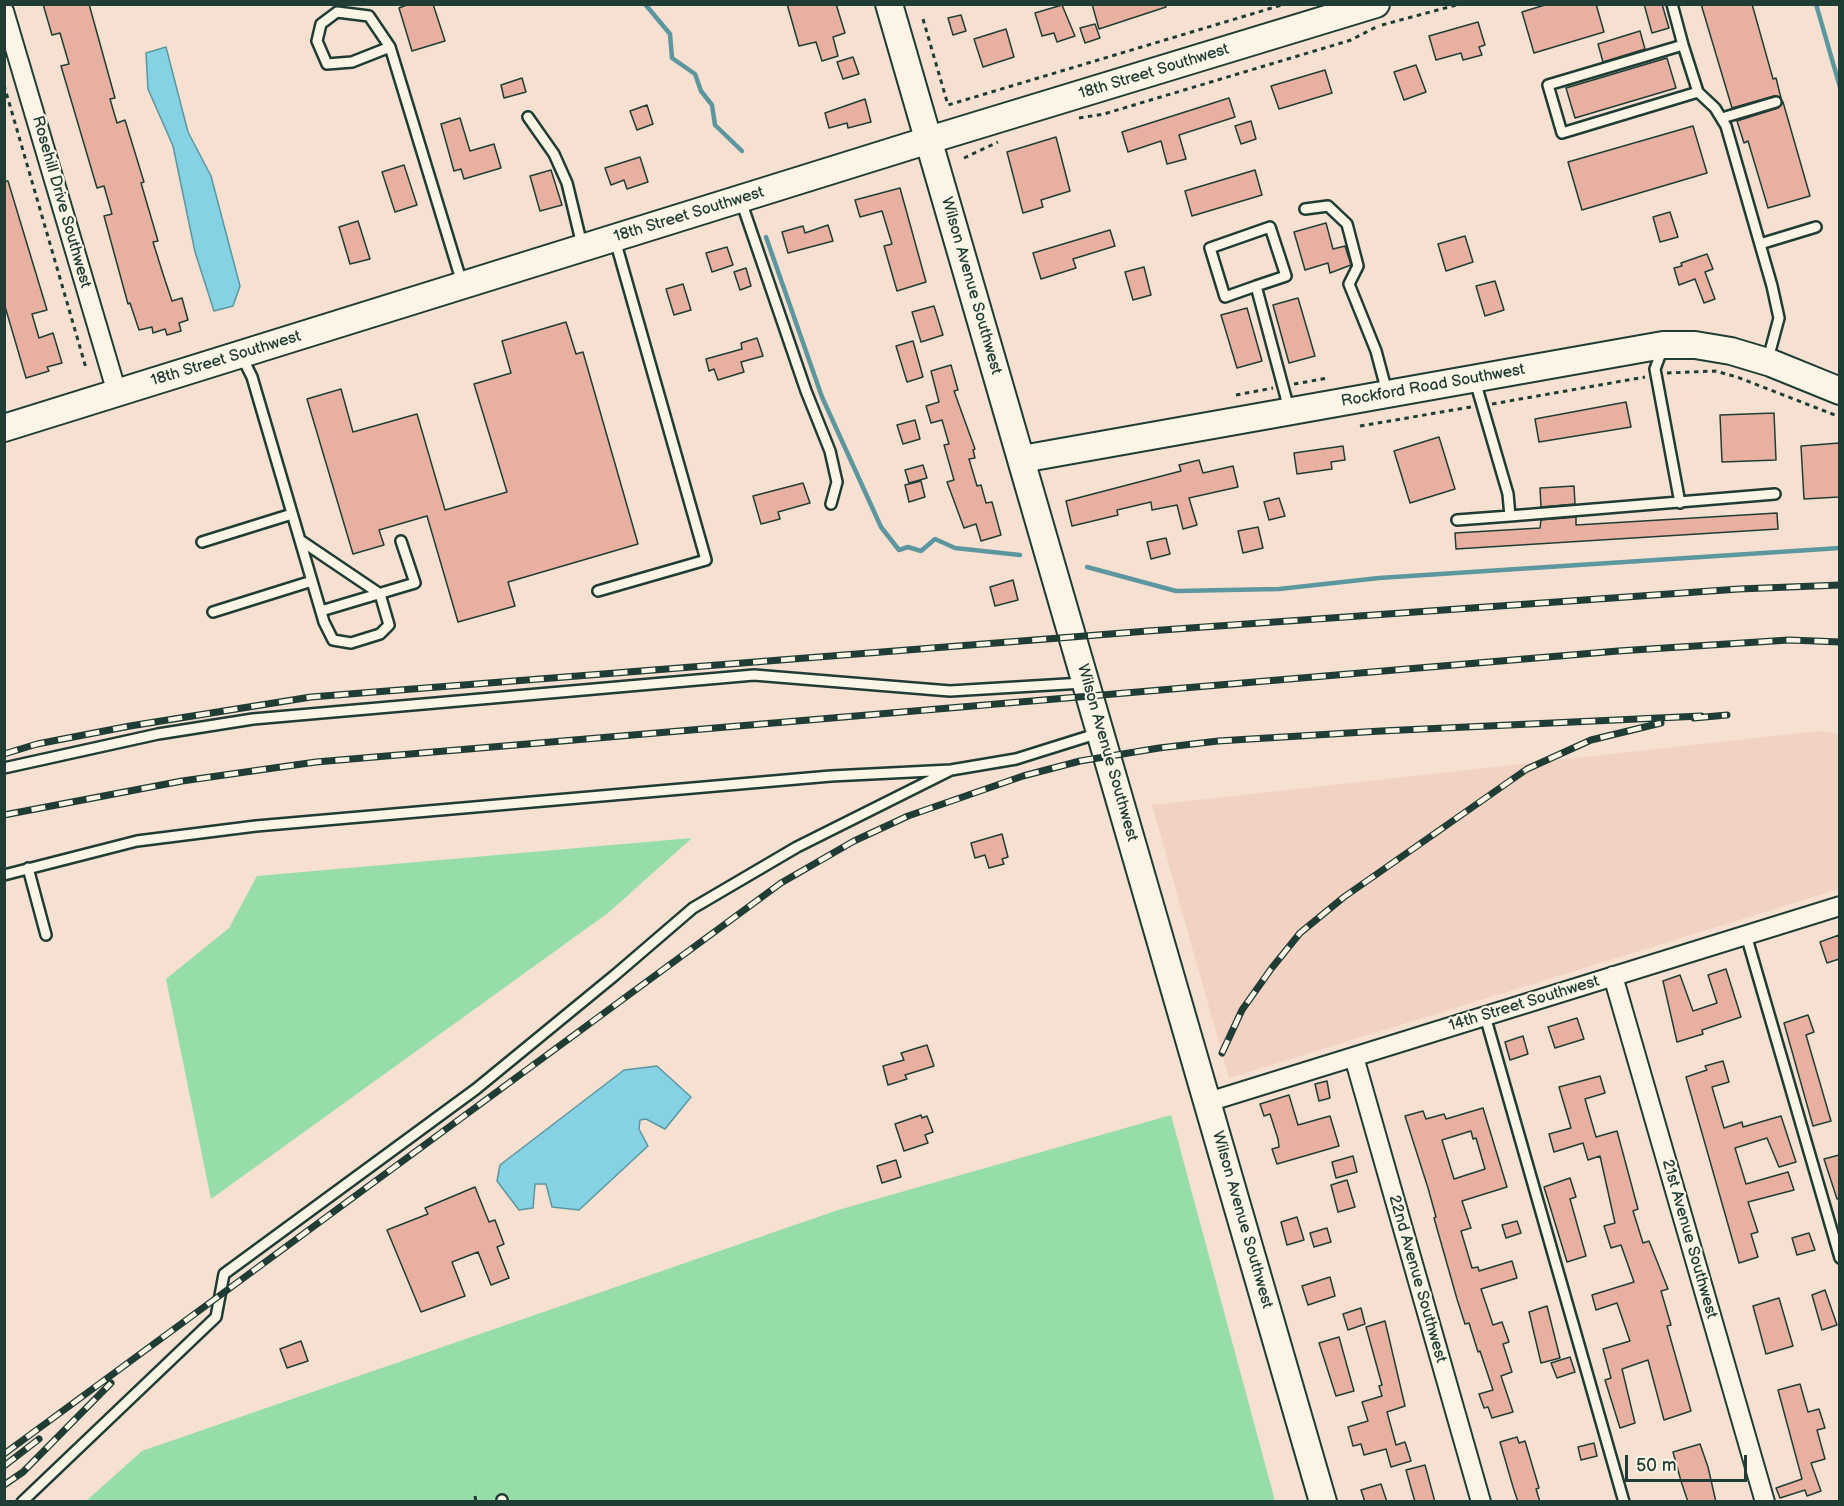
<!DOCTYPE html>
<html>
<head>
<meta charset="utf-8">
<style>
  body { margin:0 }
  #map { position:relative; width:1844px; height:1506px; overflow:hidden; background:#f6e0d1; font-family:"Balsamiq Sans",sans-serif }
  canvas { display:block }
  .frame { position:absolute; inset:0; border:6px solid #1f3d34; pointer-events:none }
  .scale { position:absolute; left:1625px; top:1455px; width:122px; height:27px; box-sizing:border-box; border:3px solid #1f3d34; border-top:0; padding-left:8px; font-size:18px; line-height:21px; white-space:nowrap; color:#1f3d34; -webkit-text-stroke:4px #fcf5e5; paint-order:stroke }
</style>
</head>
<body>
<div id="map">
<canvas width="1844" height="1506"></canvas>
<div class="frame"></div>
<div class="scale">50 m</div>
</div>
<script>
const ctx = document.querySelector('canvas').getContext('2d');
ctx.lineJoin = 'round';
function paint(path, color) { ctx.fillStyle = color; ctx.fill(path, 'evenodd'); }
const shape = rows => new Path2D(rows.map(r => 'M' + r).join(''));
function stroke(path, color, width, dash) { ctx.strokeStyle = color; ctx.lineWidth = width; ctx.lineCap = dash ? 'butt' : 'round'; ctx.setLineDash(dash || []); ctx.stroke(path); }
function drawText(font, color, halo, rows, align = 'center') {
  ctx.font = font + ' "Balsamiq Sans",sans-serif'; ctx.lineWidth = 4.5; ctx.setLineDash([]); ctx.textBaseline = 'middle'; ctx.strokeStyle = halo; ctx.fillStyle = color; for (const [text, x, y, turn = 0] of rows) {
    ctx.save(); ctx.translate(x, y); ctx.rotate((+turn || 0) * Math.PI / 180); ctx.textAlign = isNaN(turn) ? turn : align; if (halo) ctx.strokeText(text, 0, 0); ctx.fillText(text, 0, 0); ctx.restore();
  }
}
const built = shape([
  [1818,731,1839,734,1839,889,1229,1078,1152,805]
]);
const green = shape([
  [692,838,608,913,211,1199,166,979,229,928,257,876],
  [1171,1115,1275,1501,85,1502,142,1451,838,1210]
]);
const water = shape([
  [166,47,188,132,211,176,240,286,233,306,214,311,195,252,173,146,148,89,146,53,166,47],
  [657,1066,691,1097,665,1129,646,1119,640,1120,639,1129,648,1146,579,1210,552,1207,546,1184,535,1184,533,1208,519,1210,497,1181,500,1165,624,1070,657,1066]
]);
const stream = shape([
  [645,4,670,34,672,58,695,74,701,91,712,105,715,125,742,151],
  [1816,4,1840,87],
  [766,237,822,397,881,527,899,550,908,547,921,551,935,539,955,548,1020,555],
  [1087,567,1176,591,1279,589,1379,578,1840,548]
]);
const building = shape([
  [43,4,89,4,115,98,110,99,117,123,125,120,144,182,141,183,158,241,153,242,163,274,172,301,182,298,188,320,179,323,181,331,167,335,165,329,153,333,152,327,139,330,130,303,128,304,104,216,112,214,104,186,97,188,61,66,69,64,60,33,52,35,43,4],
  [409,4,433,4,445,41,412,51,399,8,409,4],
  [787,4,836,4,845,33,833,37,838,56,822,61,816,42,799,46,787,4],
  [1092,4,1166,4,1166,7,1099,29,1092,4],
  [1548,4,1596,4,1604,32,1534,53,1522,12,1548,4],
  [1644,4,1662,4,1669,28,1652,33,1644,4],
  [1701,4,1752,4,1773,79,1776,78,1781,98,1774,96,1732,108,1701,4],
  [1062,5,1075,36,1057,42,1054,33,1042,36,1035,13,1062,5],
  [961,15,966,31,953,35,948,18,961,15],
  [1478,22,1485,45,1479,47,1482,55,1463,60,1461,53,1436,60,1429,36,1478,22],
  [1095,24,1100,38,1085,43,1080,28,1095,24],
  [1006,29,1014,57,983,67,974,39,1006,29],
  [1640,31,1645,49,1603,62,1598,44,1640,31],
  [853,57,859,74,843,79,837,62,853,57],
  [1667,58,1676,88,1575,118,1566,88,1667,58],
  [1416,65,1426,92,1404,100,1394,72,1416,65],
  [1325,70,1332,93,1279,109,1271,86,1325,70],
  [522,78,526,92,504,98,501,85,522,78],
  [1229,98,1235,117,1179,135,1186,159,1167,164,1161,141,1128,152,1122,132,1229,98],
  [865,99,871,122,848,128,847,123,829,128,825,113,865,99],
  [1783,102,1810,196,1768,208,1748,141,1744,143,1737,121,1778,108,1783,102],
  [647,105,653,124,637,130,630,111,647,105],
  [460,118,470,151,494,144,501,168,464,179,461,169,454,171,441,124,460,118],
  [1251,121,1256,139,1241,144,1235,126,1251,121],
  [1693,126,1707,173,1582,210,1568,162,1693,126],
  [1056,137,1070,191,1041,200,1043,207,1023,213,1007,152,1056,137],
  [640,157,648,182,627,189,624,180,611,185,605,168,640,157],
  [404,165,417,205,395,212,382,172,404,165],
  [551,170,562,205,540,211,530,176,551,170],
  [1255,170,1262,195,1192,216,1185,191,1255,170],
  [4,181,8,181,47,310,32,314,39,338,53,333,62,363,47,367,49,371,26,378,4,303,4,181],
  [900,188,926,282,897,291,884,246,892,244,882,211,860,217,855,200,900,188],
  [1670,212,1678,237,1660,242,1653,217,1670,212],
  [358,221,370,259,350,264,339,227,358,221],
  [1326,223,1333,249,1345,246,1351,265,1330,273,1328,263,1305,270,1294,232,1326,223],
  [828,225,833,241,788,253,782,232,803,226,805,233,828,225],
  [1110,230,1115,246,1073,259,1076,268,1041,279,1033,253,1110,230],
  [1465,236,1473,262,1446,271,1438,244,1465,236],
  [727,247,733,265,712,272,706,253,727,247],
  [1707,254,1713,269,1705,272,1715,299,1704,303,1695,279,1679,285,1674,268,1682,266,1681,263,1707,254],
  [1144,267,1151,295,1133,300,1125,272,1144,267],
  [746,268,751,286,740,290,734,272,746,268],
  [1495,281,1504,310,1485,316,1476,286,1495,281],
  [683,284,691,310,674,315,666,289,683,284],
  [1298,298,1315,356,1289,363,1273,305,1298,298],
  [934,306,943,335,921,342,912,312,934,306],
  [1247,308,1262,361,1237,368,1221,315,1247,308],
  [566,322,576,354,583,352,638,544,508,582,515,606,458,622,427,516,379,530,384,545,353,554,307,399,341,389,353,432,417,414,445,510,507,492,474,384,511,373,502,341,566,322],
  [757,338,763,356,741,362,744,372,718,380,714,369,709,371,706,359,742,349,741,343,757,338],
  [913,341,923,377,907,382,896,346,913,341],
  [951,365,958,390,954,391,975,449,973,450,975,458,969,459,977,486,981,485,986,503,992,502,1001,535,981,541,976,524,964,528,947,482,954,480,944,445,949,444,942,420,931,423,926,406,939,402,931,371,951,365],
  [1626,402,1631,427,1539,442,1535,419,1626,402],
  [1774,413,1776,460,1722,462,1720,415,1774,413],
  [915,420,920,439,903,444,897,425,915,420],
  [1439,437,1455,489,1410,503,1394,451,1439,437],
  [1839,443,1839,497,1804,499,1801,446,1839,443],
  [1343,446,1345,460,1331,462,1332,469,1297,474,1294,453,1343,446],
  [1199,460,1203,473,1233,466,1238,487,1189,498,1197,525,1183,529,1177,505,1152,510,1151,502,1117,510,1118,515,1072,526,1066,501,1181,471,1179,465,1199,460],
  [923,465,927,478,909,483,905,470,923,465],
  [921,481,925,497,909,502,905,485,921,481],
  [803,483,810,503,778,512,780,519,761,524,753,496,803,483],
  [1574,486,1575,504,1541,507,1540,488,1574,486],
  [1279,498,1285,516,1269,520,1264,502,1279,498],
  [1777,513,1778,529,1456,549,1455,533,1540,528,1541,520,1576,517,1576,525,1777,513],
  [1258,527,1263,548,1243,553,1238,531,1258,527],
  [1166,538,1170,554,1151,559,1147,542,1166,538],
  [1013,580,1018,600,995,606,990,587,1013,580],
  [1002,834,1008,857,1002,859,1004,864,989,868,985,855,975,858,971,843,1002,834],
  [1839,935,1839,959,1827,963,1820,942,1839,935],
  [1726,969,1741,1017,1702,1030,1703,1034,1677,1042,1663,981,1680,975,1693,1011,1717,1003,1708,975,1726,969],
  [1808,1015,1814,1032,1806,1035,1831,1121,1813,1126,1784,1023,1808,1015],
  [1577,1018,1584,1039,1555,1048,1548,1027,1577,1018],
  [1523,1036,1528,1054,1510,1060,1505,1042,1523,1036],
  [927,1045,934,1066,905,1075,907,1079,888,1085,883,1066,904,1060,901,1053,927,1045],
  [1723,1061,1729,1082,1712,1087,1724,1128,1742,1122,1743,1127,1781,1116,1796,1162,1779,1167,1767,1138,1735,1148,1746,1184,1788,1172,1794,1190,1748,1202,1758,1232,1751,1234,1758,1257,1739,1263,1686,1077,1707,1070,1705,1066,1723,1061],
  [1600,1076,1605,1093,1585,1099,1596,1137,1617,1131,1638,1209,1633,1211,1643,1243,1649,1241,1668,1289,1661,1291,1671,1325,1667,1326,1691,1411,1664,1420,1648,1360,1622,1369,1635,1423,1620,1428,1605,1380,1611,1378,1603,1349,1630,1341,1617,1303,1596,1310,1592,1295,1634,1282,1621,1245,1611,1248,1604,1226,1615,1223,1600,1156,1588,1160,1583,1143,1554,1152,1549,1134,1571,1128,1559,1087,1600,1076],
  [1327,1081,1330,1098,1319,1101,1315,1084,1327,1081],
  [1289,1095,1298,1125,1330,1116,1339,1146,1277,1164,1272,1149,1279,1147,1278,1139,1270,1114,1264,1116,1260,1104,1289,1095],
  [1483,1108,1507,1187,1462,1201,1471,1228,1461,1231,1472,1268,1478,1267,1479,1271,1512,1261,1517,1278,1481,1289,1493,1325,1502,1322,1509,1342,1503,1344,1512,1372,1501,1376,1513,1412,1492,1418,1488,1407,1484,1408,1479,1394,1493,1390,1480,1351,1478,1352,1469,1323,1465,1324,1457,1299,1434,1218,1436,1217,1428,1188,1405,1116,1423,1111,1426,1119,1444,1114,1446,1119,1483,1108],
  [1471,1131,1473,1139,1476,1138,1485,1169,1454,1179,1442,1140,1471,1131],
  [921,1115,922,1118,927,1116,933,1132,925,1135,928,1143,904,1151,895,1124,921,1115],
  [1839,1155,1839,1198,1837,1199,1824,1159,1839,1155],
  [1353,1156,1357,1172,1336,1178,1332,1162,1353,1156],
  [896,1160,901,1177,882,1183,877,1166,896,1160],
  [1570,1178,1576,1197,1570,1199,1586,1256,1567,1262,1544,1187,1570,1178],
  [1347,1180,1355,1207,1338,1212,1331,1185,1347,1180],
  [475,1187,489,1222,495,1220,504,1244,497,1247,509,1278,491,1285,478,1252,452,1262,465,1296,421,1312,387,1230,428,1214,425,1208,475,1187],
  [1297,1217,1304,1240,1287,1245,1281,1222,1297,1217],
  [1517,1221,1521,1233,1506,1238,1502,1225,1517,1221],
  [1327,1228,1331,1242,1314,1247,1310,1233,1327,1228],
  [1809,1233,1815,1250,1797,1255,1792,1238,1809,1233],
  [1330,1277,1335,1296,1308,1305,1302,1286,1330,1277],
  [1825,1290,1837,1325,1822,1330,1812,1295,1825,1290],
  [1779,1298,1793,1346,1766,1354,1753,1306,1779,1298],
  [1547,1306,1560,1358,1541,1363,1529,1312,1547,1306],
  [1361,1308,1365,1324,1348,1330,1343,1314,1361,1308],
  [1385,1321,1405,1406,1387,1412,1396,1445,1405,1442,1411,1461,1391,1467,1386,1449,1364,1455,1361,1444,1353,1446,1348,1427,1368,1421,1362,1402,1382,1396,1379,1386,1382,1385,1366,1327,1385,1321],
  [1339,1337,1354,1391,1336,1396,1319,1343,1339,1337],
  [301,1341,308,1361,287,1368,280,1349,301,1341],
  [1570,1357,1575,1372,1557,1378,1551,1363,1570,1357],
  [1800,1384,1808,1412,1819,1409,1825,1428,1817,1430,1825,1459,1811,1463,1821,1491,1807,1496,1805,1490,1780,1498,1776,1488,1802,1479,1778,1390,1800,1384],
  [1517,1437,1519,1443,1525,1441,1539,1488,1536,1489,1540,1502,1518,1502,1513,1487,1500,1442,1517,1437],
  [1594,1443,1597,1456,1581,1460,1578,1447,1594,1443],
  [1700,1444,1708,1467,1716,1502,1688,1502,1681,1481,1673,1452,1700,1444],
  [1425,1465,1435,1502,1415,1502,1406,1470,1425,1465],
  [1381,1484,1387,1502,1365,1502,1361,1490,1381,1484]
]);
const path = shape([
  [923,19,948,105,1285,4],
  [1382,25,1460,4],
  [4,85,86,368],
  [1079,118,1104,114,1351,40,1376,27],
  [964,158,998,142],
  [1667,373,1715,371,1737,377,1840,417],
  [1294,384,1328,378],
  [1236,395,1273,388],
  [1492,404,1645,377],
  [1360,426,1471,407],
  [475,1496,476,1502]
]);
const lane = shape([
  [1672,4,1683,45],
  [390,47,352,62,327,64,317,41,321,24,337,12,369,16,390,47,462,283],
  [1698,92,1683,45,1548,85,1562,133,1698,92,1715,108,1726,126,1772,286,1779,318,1768,359],
  [528,117,554,154,567,183,582,245],
  [1722,118,1776,102],
  [741,201,806,391,830,451,837,482,831,504],
  [1305,209,1328,206,1347,224,1358,266,1349,284,1376,351,1387,392],
  [1760,244,1816,227],
  [1256,286,1225,297,1210,248,1270,227,1286,276,1256,286,1289,409],
  [1662,350,1655,369,1680,503],
  [242,357,252,377,324,622,333,640,351,643,380,634,389,625,380,594,300,540],
  [1475,381,1508,494,1510,516,1775,494],
  [1457,520,1510,516],
  [202,542,292,514],
  [598,591,706,560,615,240],
  [321,611,415,583,401,541],
  [213,612,312,581],
  [4,768,158,734,253,719,754,675,950,691,1083,683],
  [28,868,46,935],
  [4,875,137,841,256,826,831,776,951,770,1016,759,1099,733],
  [1746,935,1840,1258],
  [1485,1016,1624,1502],
  [502,1500,502,1502],
  [22,1502,216,1317,224,1274,476,1089,615,975,693,908,797,847,951,770]
]);
const street = shape([
  [4,11,117,393],
  [1613,976,1765,1502],
  [1354,1057,1481,1502],
  [1208,1102,1840,906]
]);
const secondary = shape([
  [889,4,1323,1502],
  [4,428,929,140,1376,4],
  [1022,459,1663,345,1695,345,1731,351,1771,363,1840,391]
]);
const rail = shape([
  [1694,718,1727,715],
  [4,754,37,744,130,726,311,697,1148,631,1739,589,1840,585],
  [4,815,182,781,316,762,1618,651,1789,640,1840,642],
  [1222,1053,1242,1010,1271,969,1300,933,1344,897,1527,769,1591,740,1661,723],
  [4,1454,781,883,854,841,908,816,1023,776,1080,761,1159,748,1218,741,1381,731,1701,716],
  [4,1466,39,1439],
  [4,1485,23,1472,111,1383]
]);
const streetNames = [
  ["18th Street Southwest",1154,72,-17],
  ["Rosehill Drive Southwest",61,202,74],
  ["18th Street Southwest",689,215,-17],
  ["Wilson Avenue Southwest",971,286,74],
  ["18th Street Southwest",226,359,-17],
  ["Rockford Road Southwest",1433,386,-10],
  ["Wilson Avenue Southwest",1107,753,74],
  ["14th Street Southwest",1524,1004,-17],
  ["Wilson Avenue Southwest",1242,1220,74],
  ["21st Avenue Southwest",1689,1239,74],
  ["22nd Avenue Southwest",1417,1279,74]
];
paint(built, '#f2d2c3');
paint(green, '#97dda9');
paint(water, '#85d2e4');
stroke(water, '#5c969e', 1.5);
stroke(stream, '#5c969e', 4.5);
paint(building, '#e8b0a1');
stroke(building, '#1f3d34', 1.5);
stroke(lane, '#1f3d34', 14);
stroke(street, '#1f3d34', 22);
stroke(secondary, '#1f3d34', 30);
stroke(path, '#1f3d34', 3, [4.5, 4.5]);
stroke(lane, '#fcf5e5', 9);
stroke(street, '#fcf5e5', 18);
stroke(secondary, '#fcf5e5', 26);
stroke(rail, '#1f3d34', 7);
stroke(rail, '#fcf5e5', 4.5, [14]);
drawText('16px', '#1f3d34', '#fcf5e5', streetNames);
</script>
</body>
</html>
